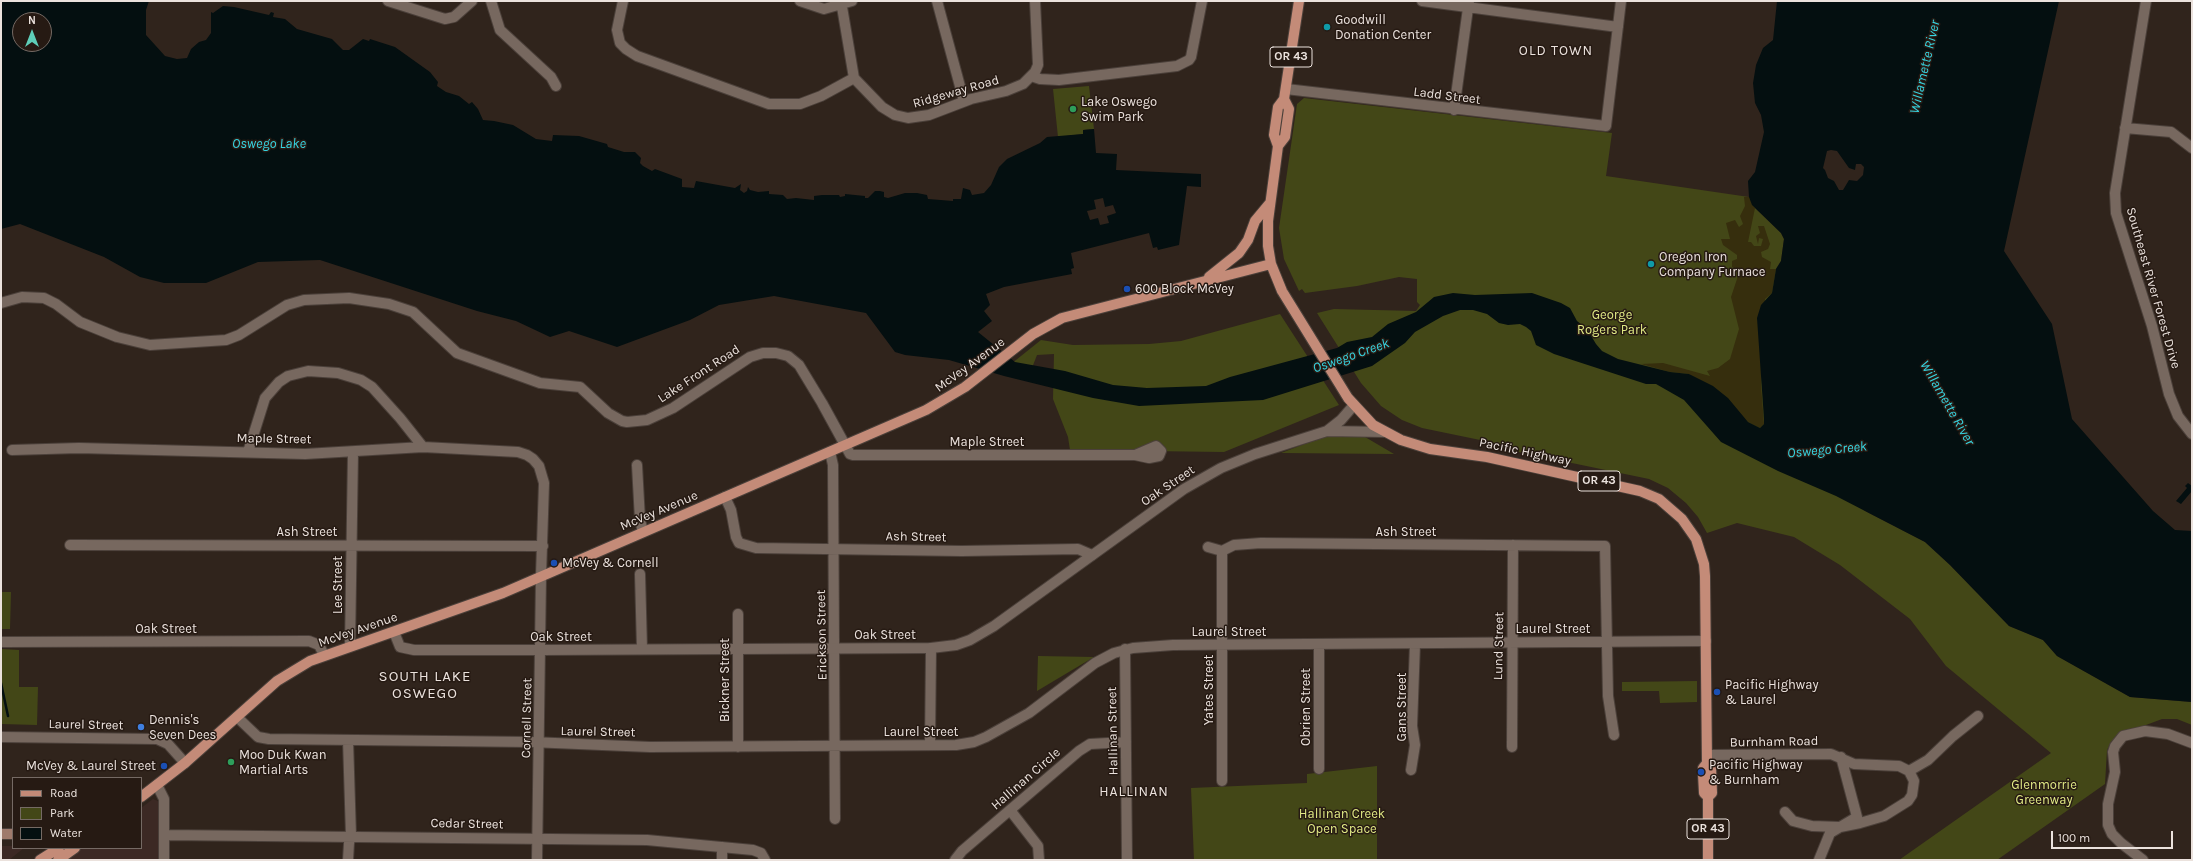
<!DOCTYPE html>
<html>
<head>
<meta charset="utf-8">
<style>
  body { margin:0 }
  #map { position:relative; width:2193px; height:861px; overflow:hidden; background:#30241c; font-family:Karla,sans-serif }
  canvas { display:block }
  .frame { position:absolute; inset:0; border:2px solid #ebe2dd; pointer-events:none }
  .legend { position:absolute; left:12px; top:777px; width:130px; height:72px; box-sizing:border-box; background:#261a13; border:1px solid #756a64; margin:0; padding:5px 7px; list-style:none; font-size:12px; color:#ebe2dd }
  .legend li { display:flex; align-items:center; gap:8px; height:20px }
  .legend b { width:20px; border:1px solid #756a64 }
  .north { position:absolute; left:12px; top:12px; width:40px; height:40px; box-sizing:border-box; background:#261a13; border:1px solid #756a64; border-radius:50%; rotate:0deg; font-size:11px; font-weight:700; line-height:16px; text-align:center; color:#ebe2dd }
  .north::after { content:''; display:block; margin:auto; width:14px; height:18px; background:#5eceb8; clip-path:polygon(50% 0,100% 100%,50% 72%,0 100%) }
  .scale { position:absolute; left:2051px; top:831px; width:122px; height:18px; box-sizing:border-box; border:2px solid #ebe2dd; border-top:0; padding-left:5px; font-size:12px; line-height:14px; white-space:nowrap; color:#ebe2dd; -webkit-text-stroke:3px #261a13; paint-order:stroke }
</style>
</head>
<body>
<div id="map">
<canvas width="2193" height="861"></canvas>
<div class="frame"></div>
<ul class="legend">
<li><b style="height:5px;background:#c48b78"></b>Road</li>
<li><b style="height:11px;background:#434717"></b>Park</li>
<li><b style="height:11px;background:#040f10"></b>Water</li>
</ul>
<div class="north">N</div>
<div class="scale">100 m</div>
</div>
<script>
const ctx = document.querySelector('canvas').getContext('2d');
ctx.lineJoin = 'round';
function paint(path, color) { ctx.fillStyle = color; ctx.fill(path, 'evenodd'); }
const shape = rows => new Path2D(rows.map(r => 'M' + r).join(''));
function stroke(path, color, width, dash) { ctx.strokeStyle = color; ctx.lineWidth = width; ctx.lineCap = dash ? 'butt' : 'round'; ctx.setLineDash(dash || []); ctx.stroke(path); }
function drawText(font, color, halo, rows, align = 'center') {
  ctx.font = font + ' Karla,sans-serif'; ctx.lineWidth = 3; ctx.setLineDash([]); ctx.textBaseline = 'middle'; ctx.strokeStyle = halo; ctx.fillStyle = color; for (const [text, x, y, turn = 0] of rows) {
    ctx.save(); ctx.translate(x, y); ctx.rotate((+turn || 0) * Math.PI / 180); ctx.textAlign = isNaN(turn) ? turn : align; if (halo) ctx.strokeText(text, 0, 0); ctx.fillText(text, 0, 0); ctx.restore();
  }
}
const commercial = shape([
  [153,799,160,802,160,860,63,860,82,848,141,848,141,808],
  [1,846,13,846,13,848,24,848,9,860,1,860]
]);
const green = shape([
  [1089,86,1094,129,1083,130,1083,134,1058,137,1053,89],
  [1304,98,1612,133,1606,176,1749,197,1755,208,1781,233,1784,239,1781,261,1776,269,1843,493,1865,511,1925,542,1950,565,2009,626,2043,640,2057,656,2130,697,2192,702,2192,725,2177,719,2162,719,2122,734,2111,742,2107,750,2105,784,1997,860,1899,860,2051,753,1946,666,1910,619,1840,565,1794,537,1737,523,1707,533,1698,517,1686,503,1668,488,1649,479,1514,451,1514,447,1422,428,1402,420,1381,406,1361,383,1317,313,1334,309,1416,311,1420,305,1417,302,1417,279,1399,277,1357,286,1305,293,1302,289,1299,291,1284,259,1279,228,1297,104],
  [1280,314,1339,405,1224,452,1070,450,1068,437,1053,399,1054,354,1037,355,1030,373,1006,368,1041,340,1073,345,1149,344,1181,341],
  [1360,434,1394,454,1281,453,1328,435],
  [1,592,11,592,10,629,1,629],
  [1,649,19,650,19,687,38,687,37,725,1,724],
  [1038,656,1094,657,1037,691],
  [1697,681,1697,702,1660,703,1659,691,1622,691,1622,682],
  [1377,766,1377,860,1194,860,1191,788,1307,783,1307,774]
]);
const sand = shape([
  [1744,197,1749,197,1755,208,1748,242,1751,242,1754,246,1761,246,1763,239,1759,238,1758,244,1756,236,1760,233,1758,226,1764,226,1770,244,1768,249,1761,252,1762,257,1771,262,1770,269,1776,269,1772,293,1765,299,1761,385,1764,424,1760,428,1748,422,1689,374,1670,372,1641,364,1663,363,1710,376,1707,371,1718,368,1730,359,1739,329,1731,297,1740,270,1732,267,1732,261,1737,259,1737,255,1723,245,1721,239,1730,239,1726,223,1735,220,1739,227,1743,224,1740,216,1745,206]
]);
const water = shape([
  [1,1,149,1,146,10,146,35,165,56,177,59,187,58,191,49,199,42,206,40,211,33,211,12,213,13,223,6,234,7,269,15,271,12,274,13,273,17,285,19,297,29,332,39,343,50,349,50,363,39,369,41,370,39,395,47,430,72,438,82,437,86,446,92,459,96,469,104,472,102,478,109,483,120,494,121,513,125,536,139,552,141,553,135,579,136,607,144,608,147,624,152,635,152,641,158,640,163,643,166,652,171,655,169,682,179,682,187,694,188,696,181,735,188,741,184,740,190,744,193,747,191,748,187,750,190,758,192,769,191,769,194,783,195,787,199,796,198,814,200,814,196,822,195,839,195,840,197,845,196,845,194,865,196,865,198,868,198,875,191,880,191,884,192,884,197,888,198,905,193,917,193,927,195,928,199,953,201,953,199,961,199,963,188,970,190,972,195,984,193,991,185,999,167,1007,159,1040,143,1047,137,1083,134,1083,130,1094,129,1096,153,1117,154,1116,170,1201,174,1201,187,1187,186,1179,245,1158,250,1157,247,1153,248,1149,233,1071,253,1074,268,1071,269,1072,274,1004,287,986,294,990,305,984,311,992,321,978,332,1015,362,1065,371,1113,385,1147,388,1206,386,1230,377,1337,348,1347,342,1372,337,1388,324,1416,312,1434,297,1453,293,1475,295,1532,293,1561,303,1570,308,1577,321,1587,329,1596,344,1602,351,1618,359,1670,372,1689,374,1713,386,1728,398,1748,422,1760,428,1764,424,1764,419,1757,318,1761,305,1772,293,1776,269,1781,261,1784,239,1781,233,1752,205,1749,197,1748,181,1755,172,1764,132,1761,115,1755,103,1753,83,1756,65,1763,48,1773,40,1777,1,2059,1,2004,251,2052,324,2072,419,2153,511,2175,530,2192,531,2192,702,2130,697,2057,656,2043,640,2009,626,1950,565,1925,542,1836,496,1778,471,1721,442,1684,400,1656,384,1646,384,1554,354,1536,345,1531,331,1526,327,1520,324,1508,325,1499,323,1487,314,1473,310,1460,310,1443,316,1415,332,1405,343,1372,366,1263,400,1139,406,1093,398,1004,376,949,360,905,355,895,352,866,313,774,296,719,305,690,320,617,347,569,331,550,337,516,321,477,311,320,260,258,262,206,283,164,283,140,277,104,257,20,224,1,229],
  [20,20,44,20,44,44,20,44],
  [1831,150,1837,151,1849,168,1855,170,1856,164,1861,164,1864,167,1863,175,1857,181,1849,180,1843,190,1839,190,1834,181,1828,178,1825,170,1823,168,1827,151],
  [2188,483,2192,486,2192,491,2181,504,2176,501,2187,488,2185,486]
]);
const pier = shape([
  [1103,198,1105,207,1113,205,1116,213,1107,216,1109,223,1100,225,1098,218,1090,220,1087,211,1096,209,1094,200]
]);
const stream = shape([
  [1,683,8,716]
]);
const minor = shape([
  [388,1,445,19,454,17,472,1],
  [491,1,500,30,551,77,556,86],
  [623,1,617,30,620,43,626,49,637,56,769,104,800,104,821,96,854,78],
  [800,1,824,9,852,1],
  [841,1,854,78],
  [937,1,964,101],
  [1422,1,1618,27],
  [2146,1,2115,193,2116,213,2152,326,2169,394,2178,416,2192,434],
  [1031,76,1040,79,1059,80,1177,66,1189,60,1191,57,1202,1],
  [854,78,882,107,895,115,908,118,929,115,971,99,1006,91,1023,84,1035,72,1038,65,1035,1],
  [1286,89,1606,126,1621,1],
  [1454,110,1469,1],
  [2125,128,2171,132,2192,148],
  [1,303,22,297,44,298,56,304,80,322,117,337,150,345,226,340,239,335,287,305,304,300,349,298,389,304,413,312,457,353,540,383,580,387,608,413,622,421,627,422,647,420,673,408,750,357,763,353,776,353,788,356,799,365,822,403,850,454,853,455,1135,455,1149,458,1159,456,1161,451,1156,446,1135,455],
  [12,450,79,448,305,454,423,447,518,452,527,455,533,459,539,466,544,483,541,576],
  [248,452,265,398,279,382,288,376,308,371,338,373,361,380,372,387,400,418,423,447],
  [830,452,833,465,835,819],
  [637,465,640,520,643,532],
  [725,497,731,510,736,537,739,543,756,548,962,551,1078,549,1092,555],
  [70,545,543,546],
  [1208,547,1222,551,1234,545,1261,543,1605,546,1608,696,1614,735],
  [1222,551,1222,781],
  [640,574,642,649],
  [394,632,400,647,414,650,541,650],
  [1,642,309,641,319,645,324,655],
  [1319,644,1319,769],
  [350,646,353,452],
  [1125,649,1127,860],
  [237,717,258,737,269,739,531,742,650,747,956,745,974,742,986,737,1029,713,1095,663,1114,653,1133,648,1173,645,1706,641],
  [1,737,157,739,168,744,185,763],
  [348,740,351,836,349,843,348,860],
  [930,745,931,648],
  [738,747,738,614],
  [1512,747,1513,545],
  [1707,755,1831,754,1854,764,1899,766,1909,771,1914,781,1912,795,1908,801,1884,816,1860,823,1840,827,1812,826,1793,821,1785,812],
  [1411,770,1415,745,1412,726,1415,644],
  [1909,771,1928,760,1953,736,1978,716],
  [157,785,164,799,164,860],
  [1010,810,1038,846,1039,860],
  [164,835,647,840,753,850,761,853,765,860],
  [722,860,722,847],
  [955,860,962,851,1079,751,1090,744,1126,742],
  [1819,860,1830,833,1857,817,1841,757]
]);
const tertiary = shape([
  [1327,431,1341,420,1354,405],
  [541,650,931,648,956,645,970,640,994,626,1184,489,1221,468,1255,454,1327,431,1385,432],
  [537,860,541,576],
  [2143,860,2121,843,2112,834,2108,825,2108,804,2115,772,2113,752,2115,746,2123,736,2145,731,2168,734,2192,743]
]);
const secondary = shape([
  [1,834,13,834]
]);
const primary = shape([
  [1299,1,1284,99,1278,107,1274,135,1278,146,1268,221,1268,246,1271,264,1282,291,1348,398,1373,425,1401,440,1430,449,1487,457,1640,491,1659,499,1682,519,1696,539,1704,564,1705,576,1707,763,1703,768,1703,774,1704,793,1708,797,1708,860],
  [1278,146,1285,137,1289,109,1284,99],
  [1209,277,1239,253,1248,240,1255,221,1270,203],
  [1707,763,1711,767,1712,793,1708,797],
  [141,797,185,763,277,681,310,661,503,593,926,410,965,387,1033,334,1062,318,1271,264],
  [40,860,59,848],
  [58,860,75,848]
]);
const markers = [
  [1327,27,4,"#0f9aa8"],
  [1073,109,4,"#2e9e5b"],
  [1651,264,4,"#0f9aa8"],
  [1127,289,4,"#1a4fb4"],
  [554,563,4,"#1a4fb4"],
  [1717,692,4,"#1a4fb4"],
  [141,727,4,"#3f7fe0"],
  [231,762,4,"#2e9e5b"],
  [164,766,4,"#1a4fb4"],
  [1701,772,4,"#1a4fb4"]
];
const shields = [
  [1291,57,42],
  [1599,481,42],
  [1708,829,42]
];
const shieldNames = [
  ["OR 43",1291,57],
  ["OR 43",1599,481],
  ["OR 43",1708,829]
];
const poiNames = [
  ["Goodwill",1335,20],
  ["Donation Center",1335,35],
  ["Lake Oswego",1081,102],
  ["Swim Park",1081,117],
  ["Oregon Iron",1659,257],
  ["Company Furnace",1659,272],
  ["600 Block McVey",1135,289],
  ["McVey & Cornell",562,563],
  ["Pacific Highway",1725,685],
  ["& Laurel",1725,700],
  ["Dennis's",149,720],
  ["Seven Dees",149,735],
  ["Moo Duk Kwan",239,755],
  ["Martial Arts",239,770],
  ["Pacific Highway",1709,765],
  ["& Burnham",1709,780],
  ["McVey & Laurel Street",156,766,"right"]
];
const streetNames = [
  ["Ridgeway Road",956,92,-16],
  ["Ladd Street",1447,96,7],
  ["Southeast River Forest Drive",2153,288,74],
  ["McVey Avenue",970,365,-36],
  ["Lake Front Road",699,374,-33],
  ["Maple Street",274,439,1],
  ["Maple Street",987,442],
  ["Pacific Highway",1525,452,12],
  ["Oak Street",1168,486,-34],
  ["McVey Avenue",659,511,-23],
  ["Ash Street",307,532],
  ["Ash Street",1406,532],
  ["Ash Street",916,537,1],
  ["Lee Street",338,585,-90],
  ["Oak Street",166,629],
  ["Laurel Street",1553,629],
  ["McVey Avenue",358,630,-19],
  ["Laurel Street",1229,632],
  ["Erickson Street",822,635,-91],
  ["Oak Street",885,635],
  ["Oak Street",561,637],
  ["Lund Street",1499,646,-89],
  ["Bickner Street",725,680,-90],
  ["Yates Street",1209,690,-90],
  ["Obrien Street",1306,707,-90],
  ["Gans Street",1402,707,-90],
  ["Cornell Street",527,718,-89],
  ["Laurel Street",86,725,1],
  ["Hallinan Street",1113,731,-91],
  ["Laurel Street",598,732,1],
  ["Laurel Street",921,732],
  ["Burnham Road",1774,742,-1],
  ["Hallinan Circle",1026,779,-41],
  ["Cedar Street",467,824,1]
];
const parkNames = [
  ["George",1612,315],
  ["Rogers Park",1612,330],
  ["Glenmorrie",2044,785],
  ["Greenway",2044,800],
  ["Hallinan Creek",1342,814],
  ["Open Space",1342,829]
];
const neighbourhoodNames = [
  ["OLD TOWN",1556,51],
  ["HALLINAN",1134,792]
];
const waterNames = [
  ["Willamette River",1925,67,-77],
  ["Oswego Lake",269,144],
  ["Oswego Creek",1351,356,-19],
  ["Willamette River",1947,403,60],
  ["Oswego Creek",1827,450,-5]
];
const quarterNames = [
  ["SOUTH LAKE",425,677],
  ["OSWEGO",425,694]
];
paint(commercial, '#3c2924');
paint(green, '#434717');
paint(sand, '#362e0d');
paint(water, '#040f10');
paint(pier, '#30241c');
stroke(stream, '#040f10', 2.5);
stroke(minor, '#4b403a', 12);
stroke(tertiary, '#4b403a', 12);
stroke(secondary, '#4b403a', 12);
stroke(primary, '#4b403a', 12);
stroke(minor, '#77685f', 10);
stroke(tertiary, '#77685f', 10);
stroke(secondary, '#9e7a6c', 10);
stroke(primary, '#c48b78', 10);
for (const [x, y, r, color] of markers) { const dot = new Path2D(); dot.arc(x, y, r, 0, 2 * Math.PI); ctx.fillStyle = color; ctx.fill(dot); stroke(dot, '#261a13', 1.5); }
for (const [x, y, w] of shields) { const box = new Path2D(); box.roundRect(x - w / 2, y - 10, w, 20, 3); ctx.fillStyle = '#261a13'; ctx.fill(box); stroke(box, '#ebe2dd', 1); }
drawText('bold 12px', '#ebe2dd', null, shieldNames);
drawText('13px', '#ebe2dd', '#261a13', poiNames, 'left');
drawText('13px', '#ebe2dd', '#261a13', streetNames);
drawText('13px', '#e1ea85', '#261a13', parkNames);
ctx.letterSpacing = '1px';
drawText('14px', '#ebe2dd', '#261a13', neighbourhoodNames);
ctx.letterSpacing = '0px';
drawText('italic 14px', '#36d5e2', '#261a13', waterNames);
ctx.letterSpacing = '1px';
drawText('15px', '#ebe2dd', '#261a13', quarterNames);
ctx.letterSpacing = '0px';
</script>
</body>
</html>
